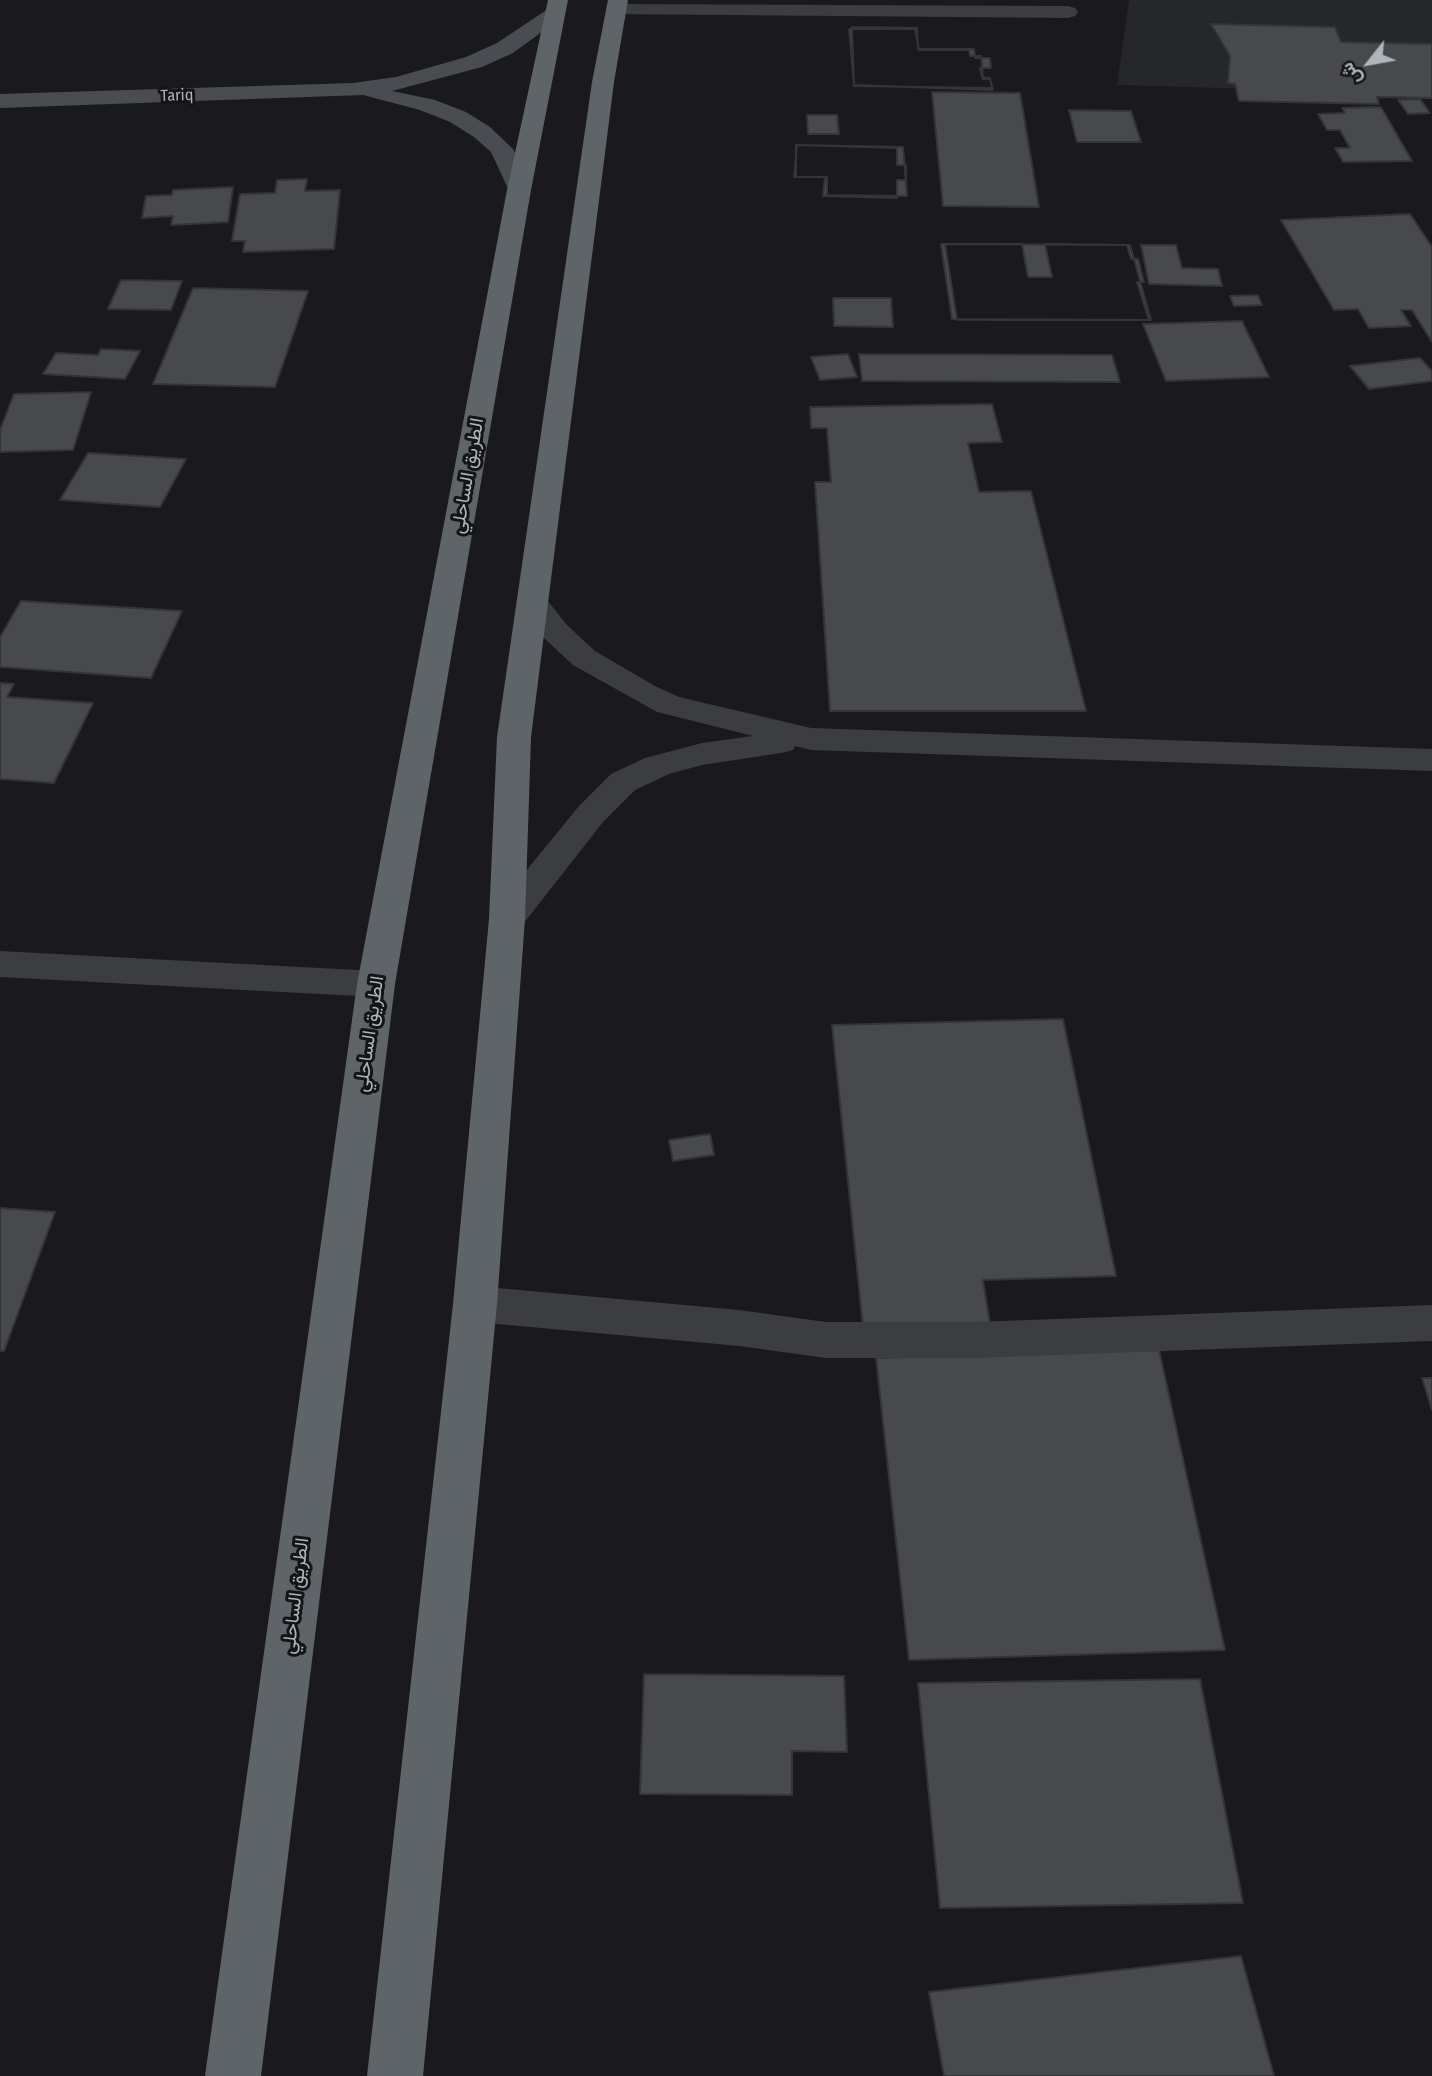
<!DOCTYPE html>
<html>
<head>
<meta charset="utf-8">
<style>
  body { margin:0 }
  #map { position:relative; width:1432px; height:2076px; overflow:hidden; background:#1a1a1c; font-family:"Fira Sans Condensed",Vazirmatn,sans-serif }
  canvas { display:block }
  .north { position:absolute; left:1334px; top:28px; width:70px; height:70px; -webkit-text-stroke:5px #151517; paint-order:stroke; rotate:239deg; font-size:19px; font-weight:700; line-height:28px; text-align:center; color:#adb4bb }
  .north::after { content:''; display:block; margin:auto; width:24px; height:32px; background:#adb4bb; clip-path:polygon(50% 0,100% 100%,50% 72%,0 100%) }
</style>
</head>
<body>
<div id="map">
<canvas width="1432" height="2076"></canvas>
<div class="north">ش</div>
</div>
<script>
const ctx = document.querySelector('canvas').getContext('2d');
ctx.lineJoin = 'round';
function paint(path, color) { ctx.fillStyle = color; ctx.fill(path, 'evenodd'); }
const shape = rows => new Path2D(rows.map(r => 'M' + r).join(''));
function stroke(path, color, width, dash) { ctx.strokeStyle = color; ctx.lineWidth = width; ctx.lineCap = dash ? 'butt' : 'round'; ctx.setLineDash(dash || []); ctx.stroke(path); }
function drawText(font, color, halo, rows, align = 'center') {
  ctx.font = font + ' "Fira Sans Condensed",Vazirmatn,sans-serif'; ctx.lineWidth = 6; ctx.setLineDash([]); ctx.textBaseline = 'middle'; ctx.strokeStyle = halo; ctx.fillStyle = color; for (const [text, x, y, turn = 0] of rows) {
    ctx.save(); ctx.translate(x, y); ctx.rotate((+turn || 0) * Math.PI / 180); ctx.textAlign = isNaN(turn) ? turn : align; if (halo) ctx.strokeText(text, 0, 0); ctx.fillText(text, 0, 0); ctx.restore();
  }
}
const built = shape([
  [1129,0,1432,0,1432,94,1117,85]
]);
const building = shape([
  [1211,24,1335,27,1341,42,1432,44,1432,98,1377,97,1379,104,1239,101,1235,84,1228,83,1230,56,1211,24],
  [852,27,917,28,918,49,974,49,975,58,990,58,991,68,980,68,982,77,990,78,992,88,854,86,852,27],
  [849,29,915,29,919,50,969,50,970,56,981,56,983,79,990,79,993,90,854,85,849,29],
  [932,92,1020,93,1039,207,943,206,932,92],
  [1420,99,1430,113,1408,114,1398,100,1420,99],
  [1381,107,1412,161,1343,162,1335,148,1350,148,1340,130,1327,130,1318,114,1345,113,1342,108,1381,107],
  [1069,110,1131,111,1141,142,1077,142,1069,110],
  [807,115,837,115,839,134,808,134,807,115],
  [796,145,903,147,907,196,827,195,827,177,796,177,796,145],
  [797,145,897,148,897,165,906,165,906,180,897,180,897,198,823,196,825,177,794,177,797,145],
  [307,179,305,191,340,190,334,249,243,252,245,241,232,241,240,194,275,193,277,180,307,179],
  [233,187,228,222,171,225,173,216,142,218,146,196,172,195,173,190,233,187],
  [1410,214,1432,247,1432,342,1412,310,1401,310,1411,326,1369,328,1358,309,1334,310,1281,220,1410,214],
  [941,244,1022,244,1028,277,1052,277,1045,244,1130,245,1151,320,952,319,941,244],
  [945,244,1127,245,1131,259,1138,259,1144,282,1137,282,1149,320,957,320,945,244],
  [1141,245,1176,245,1182,268,1218,269,1222,286,1149,284,1141,245],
  [121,280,182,281,171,310,108,309,121,280],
  [193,288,308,291,275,387,153,384,193,288],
  [1258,295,1262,305,1234,306,1230,296,1258,295],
  [833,298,891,298,893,327,834,326,833,298],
  [1242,321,1269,377,1166,381,1143,324,1242,321],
  [101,349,140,351,125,379,43,374,56,353,98,355,101,349],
  [848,354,857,377,820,380,811,357,848,354],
  [859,354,1112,355,1120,382,862,381,859,354],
  [1420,358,1432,371,1432,381,1369,389,1350,366,1420,358],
  [91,392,73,450,0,452,0,430,14,394,91,392],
  [992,404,1002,442,968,443,979,492,1031,491,1086,711,830,711,815,482,831,482,827,428,811,428,810,407,992,404],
  [88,453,186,459,160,507,60,500,88,453],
  [21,601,182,611,151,678,0,667,0,637,21,601],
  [0,683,14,684,7,697,93,703,54,783,0,779,0,683],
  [1063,1019,1116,1276,983,1280,990,1324,863,1327,832,1025,1063,1019],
  [710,1134,714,1155,673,1161,669,1140,710,1134],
  [0,1208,55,1212,4,1351,0,1351,0,1208],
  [1159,1350,1225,1650,909,1660,876,1358,1159,1350],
  [1422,1378,1432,1378,1432,1410,1422,1378],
  [644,1674,844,1676,847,1752,792,1751,792,1795,640,1794,644,1674],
  [1200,1679,1243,1903,940,1908,918,1683,1200,1679],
  [1241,1956,1274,2076,944,2076,929,1992,1241,1956]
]);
const minor = shape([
  [616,4,1068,6,1075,8,1078,12,1075,16,1068,18,609,14,606,10,609,6,616,4],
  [0,951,376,971,389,975,395,984,389,993,376,997,0,977,0,951],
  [475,1286,739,1310,826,1322,975,1322,1432,1305,1432,1341,975,1358,826,1358,739,1346,475,1322,460,1316,453,1304,460,1292,475,1286]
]);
const tertiary = shape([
  [532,593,543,595,567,625,595,651,655,686,679,697,811,728,1432,749,1432,771,811,750,795,746,793,750,781,753,702,765,669,774,635,790,603,822,520,928,507,932,494,928,489,919,494,910,579,806,611,774,645,758,702,743,753,736,657,712,573,665,545,639,516,602,521,595,532,593]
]);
const secondary = shape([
  [555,7,562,9,565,13,562,17,513,53,482,67,392,91,435,100,466,112,490,127,513,149,531,190,527,195,519,197,511,195,491,152,474,137,450,122,420,110,363,95,0,108,0,94,353,83,396,77,466,57,497,43,548,9,555,7]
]);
const trunk = shape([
  [548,0,568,0,531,190,395,984,261,2076,205,2076,357,984,507,190,548,0],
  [608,0,628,0,614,82,531,737,525,919,497,1304,423,2076,367,2076,453,1304,489,919,497,737,592,82,608,0]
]);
const farStreetnames = [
  ["Tariq",177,96,-2]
];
const streetNames = [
  ["الطريق الساحلي",468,476,-80],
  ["الطريق الساحلي",370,1034,-82],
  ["الطريق الساحلي",296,1596,-83]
];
paint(built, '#262729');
paint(building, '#47494c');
stroke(building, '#343538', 2);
paint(minor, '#3b3d41');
paint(tertiary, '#3b3d41');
paint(secondary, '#494c51');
paint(trunk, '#5f6469');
drawText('16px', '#adb4bb', '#151517', farStreetnames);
drawText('19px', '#adb4bb', '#151517', streetNames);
</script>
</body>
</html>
